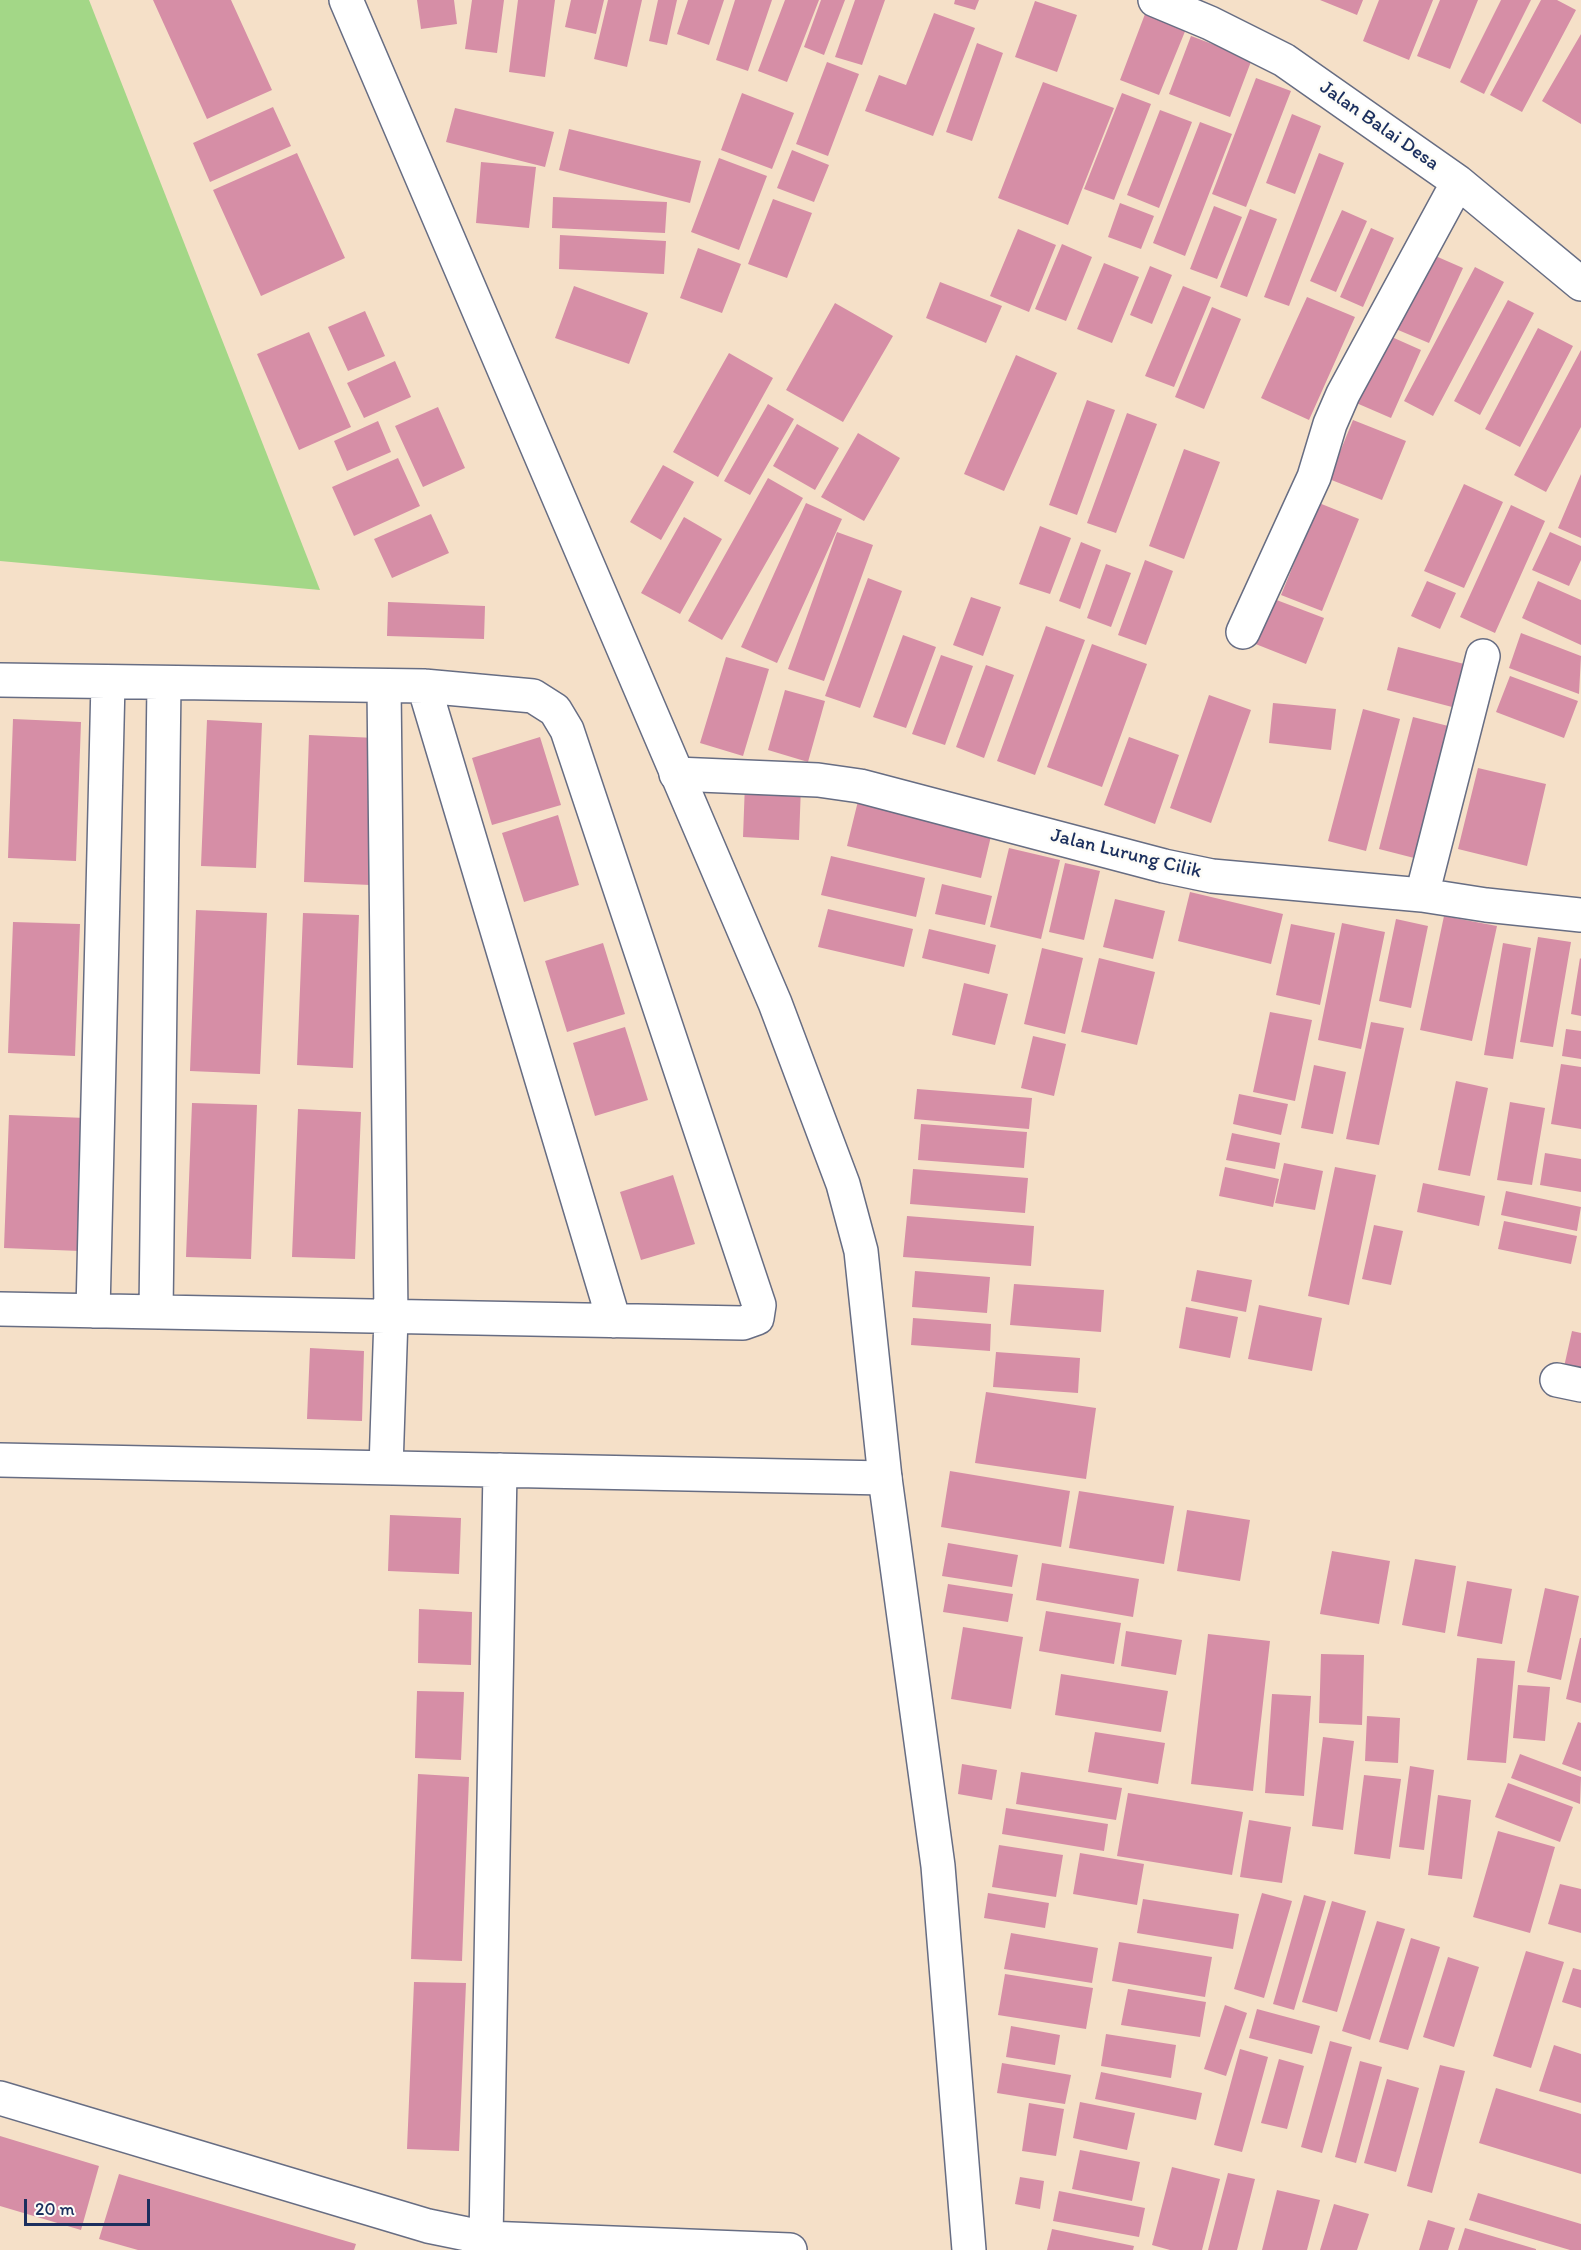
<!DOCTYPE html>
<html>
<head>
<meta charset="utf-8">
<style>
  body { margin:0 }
  #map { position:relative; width:1581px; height:2250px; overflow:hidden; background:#f5e0c8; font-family:Itim,sans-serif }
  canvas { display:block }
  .scale { position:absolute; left:24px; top:2199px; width:126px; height:27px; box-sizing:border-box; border:3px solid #1b2f5e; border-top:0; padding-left:8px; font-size:18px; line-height:21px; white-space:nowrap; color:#1b2f5e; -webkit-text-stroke:4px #fdfcf7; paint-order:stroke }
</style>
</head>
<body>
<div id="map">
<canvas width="1581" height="2250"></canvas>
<div class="scale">20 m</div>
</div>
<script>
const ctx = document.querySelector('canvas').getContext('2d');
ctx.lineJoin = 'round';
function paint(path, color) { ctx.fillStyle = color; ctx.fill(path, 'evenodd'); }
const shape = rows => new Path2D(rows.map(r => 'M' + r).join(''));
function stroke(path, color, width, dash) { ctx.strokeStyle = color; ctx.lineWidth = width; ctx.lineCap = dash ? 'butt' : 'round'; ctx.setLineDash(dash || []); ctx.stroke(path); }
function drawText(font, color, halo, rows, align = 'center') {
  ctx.font = font + ' Itim,sans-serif'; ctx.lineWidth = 5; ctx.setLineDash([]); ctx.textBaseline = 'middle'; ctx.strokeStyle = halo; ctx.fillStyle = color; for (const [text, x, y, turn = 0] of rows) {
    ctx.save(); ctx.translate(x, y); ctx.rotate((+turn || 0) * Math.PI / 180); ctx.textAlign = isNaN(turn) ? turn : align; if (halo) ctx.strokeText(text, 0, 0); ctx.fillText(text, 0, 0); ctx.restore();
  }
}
const green = shape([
  [0,0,89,0,320,590,0,561]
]);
const building = shape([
  [153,0,231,0,272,90,207,119],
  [417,0,454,0,457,24,421,29],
  [472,0,504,0,497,53,465,49],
  [518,0,555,0,545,77,509,72],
  [571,0,604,0,596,34,565,27],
  [608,0,642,0,627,67,594,59],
  [658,0,677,0,667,45,649,41],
  [688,0,724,0,709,45,677,34],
  [735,0,772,0,748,71,716,60],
  [785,0,819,0,787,82,758,71],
  [821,0,845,0,824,55,804,47],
  [855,0,885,0,862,65,835,57],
  [955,0,979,0,975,10,954,4],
  [1320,0,1363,0,1357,15],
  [1379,0,1433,0,1409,60,1363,41],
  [1440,0,1478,0,1450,69,1417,56],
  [1501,0,1531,0,1484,94,1460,82],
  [1541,0,1557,0,1576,10,1522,112,1490,95],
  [1035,1,1077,15,1057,72,1015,57],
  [934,13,975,28,933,136,865,111,879,75,906,85],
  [1145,14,1186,29,1159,95,1120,80],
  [1581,34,1581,124,1542,101],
  [1191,36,1252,59,1230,117,1169,94],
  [977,43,1003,53,972,141,946,132],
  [827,62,859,74,828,156,796,144],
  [1256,78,1291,91,1246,207,1212,194],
  [1043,82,1114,108,1068,225,998,198],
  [742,93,794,113,772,169,721,150],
  [1122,93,1151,104,1114,200,1084,189],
  [273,107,291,146,210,182,193,143],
  [455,108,554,132,545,167,446,142],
  [1160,110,1192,122,1159,208,1127,195],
  [1292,114,1321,126,1295,194,1266,183],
  [1200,122,1232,134,1185,256,1153,243],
  [569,129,701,161,690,203,559,170],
  [792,150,829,165,814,202,777,188],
  [297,153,345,258,261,296,213,190],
  [1319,153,1344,163,1289,306,1264,297],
  [719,158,767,176,739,250,691,232],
  [481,162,536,167,529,228,476,223],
  [553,197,667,202,665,233,552,228],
  [773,199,812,213,787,278,748,264],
  [1120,203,1154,216,1141,249,1108,237],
  [1214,206,1242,217,1217,279,1190,269],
  [1250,209,1277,219,1247,297,1220,287],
  [1342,210,1367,221,1336,292,1310,281],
  [1371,228,1394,238,1363,307,1340,297],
  [1018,229,1056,245,1029,312,990,296],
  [560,235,666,241,664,274,559,269],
  [1062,244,1092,257,1066,321,1035,309],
  [698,248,741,264,722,313,680,298],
  [1424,251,1463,268,1429,343,1391,327],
  [1104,263,1139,277,1112,343,1077,329],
  [1150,266,1172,275,1152,324,1130,315],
  [1475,267,1504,282,1433,416,1404,401],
  [940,282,1002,306,986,343,926,318],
  [574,286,648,313,629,364,555,338],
  [1183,286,1211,297,1174,387,1145,376],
  [1307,297,1355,317,1309,420,1261,398],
  [1508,300,1534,313,1480,415,1454,401],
  [835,303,893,336,843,422,786,390],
  [1212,307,1241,319,1204,409,1175,397],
  [365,311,385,356,348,371,328,327],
  [1538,328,1573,346,1520,447,1485,429],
  [309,332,351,427,299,450,257,354],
  [1385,334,1421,350,1391,418,1354,402],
  [1581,350,1581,427,1546,492,1514,475],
  [729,353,773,378,718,477,673,452],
  [1016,355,1057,373,1004,491,964,474],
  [395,361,411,397,364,418,347,383],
  [1087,400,1115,410,1077,515,1049,505],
  [768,404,794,419,750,495,724,481],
  [438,407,465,468,423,487,395,426],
  [1127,413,1157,424,1116,533,1087,523],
  [1353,420,1406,441,1382,500,1329,479],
  [378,421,391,452,347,471,334,441],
  [797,424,839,448,815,490,773,466],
  [858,433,900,458,864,521,821,497],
  [1184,449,1220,462,1184,559,1149,546],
  [398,458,420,506,354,536,332,487],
  [663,465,694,482,661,540,630,522],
  [1581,474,1581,538,1558,528],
  [768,478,803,498,722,640,688,621],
  [1464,484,1503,502,1464,588,1424,571],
  [806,503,842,519,777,663,741,647],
  [1319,503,1359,519,1322,611,1281,595],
  [1511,505,1545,521,1495,633,1460,617],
  [431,514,449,553,392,578,374,539],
  [684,517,722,539,680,614,641,593],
  [1040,526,1071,538,1050,594,1019,584],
  [837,532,873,545,824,681,788,669],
  [1550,532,1581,546,1581,560,1569,586,1532,570],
  [1081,542,1101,550,1080,609,1059,601],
  [1145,560,1173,571,1146,645,1118,635],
  [1106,564,1131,573,1111,627,1087,618],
  [868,578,902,591,860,708,825,696],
  [1427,581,1456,593,1440,629,1411,616],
  [1538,581,1581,600,1581,645,1522,618],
  [1266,596,1324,618,1306,664,1248,641],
  [971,597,1001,607,983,656,953,645],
  [388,602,485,606,484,639,387,636],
  [1046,626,1085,640,1035,775,997,761],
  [1521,633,1581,656,1579,694,1509,668],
  [903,635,936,647,906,728,873,717],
  [1092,644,1147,664,1102,787,1047,767],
  [1398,647,1468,665,1456,708,1387,690],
  [941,655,973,666,945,745,912,734],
  [726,657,769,669,743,756,700,743],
  [986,665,1014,675,984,758,956,747],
  [1510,676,1578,701,1564,738,1496,712],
  [785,690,825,701,808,762,768,750],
  [1209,695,1251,710,1211,823,1170,808],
  [1273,703,1336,709,1331,750,1269,743],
  [1363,709,1400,719,1366,851,1328,841],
  [1413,717,1456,728,1422,860,1379,849],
  [13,719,81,722,76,861,8,858],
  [207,720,262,723,256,868,201,866],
  [309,735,376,738,370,885,304,882],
  [540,737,561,805,492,825,472,758],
  [1129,737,1179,755,1155,824,1104,805],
  [1478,768,1546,784,1527,866,1458,849],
  [745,783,801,786,799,840,743,837],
  [858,801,992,832,981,878,847,846],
  [558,815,579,885,524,902,502,833],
  [1009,848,1060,860,1041,939,990,927],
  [831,856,925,878,916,917,821,895],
  [1065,863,1100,871,1084,940,1049,932],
  [942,884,992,896,985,925,935,914],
  [1190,892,1283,914,1271,964,1178,941],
  [1115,899,1165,911,1153,959,1103,947],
  [828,909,913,929,904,967,818,947],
  [196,910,267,913,260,1074,190,1071],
  [303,913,359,915,353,1068,297,1065],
  [1444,916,1497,926,1472,1041,1420,1030],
  [1396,919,1428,926,1411,1008,1379,1001],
  [13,922,80,924,75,1056,8,1053],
  [1342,923,1385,932,1361,1049,1318,1040],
  [1291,924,1335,933,1320,1005,1276,995],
  [929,929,996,945,989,974,922,958],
  [1538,937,1571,942,1553,1047,1520,1042],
  [603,943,625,1014,567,1032,545,961],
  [1503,943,1531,948,1513,1059,1484,1055],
  [1042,948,1083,958,1065,1034,1024,1024],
  [1099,958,1155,972,1137,1045,1081,1032],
  [1580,958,1581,959,1581,1016,1571,1014],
  [964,983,1008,994,995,1045,952,1035],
  [1270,1012,1312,1020,1295,1101,1253,1092],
  [1371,1022,1404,1028,1379,1145,1346,1139],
  [625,1027,648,1100,595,1116,573,1043],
  [1566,1029,1581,1031,1581,1059,1562,1056],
  [1033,1036,1066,1044,1054,1096,1021,1088],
  [1561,1064,1581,1067,1581,1129,1551,1124],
  [1314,1065,1346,1072,1333,1134,1301,1128],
  [1456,1081,1488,1088,1470,1176,1438,1170],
  [917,1089,1032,1098,1029,1129,914,1119],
  [1239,1094,1288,1104,1281,1135,1233,1124],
  [1510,1102,1545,1108,1532,1185,1497,1180],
  [192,1103,257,1105,251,1259,186,1257],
  [298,1109,361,1112,355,1259,292,1257],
  [9,1115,86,1118,80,1251,4,1248],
  [921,1124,1027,1132,1024,1168,918,1160],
  [1232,1133,1280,1143,1275,1169,1226,1160],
  [1545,1153,1581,1159,1581,1192,1540,1185],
  [1284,1163,1323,1171,1315,1210,1275,1203],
  [1225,1167,1279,1179,1273,1207,1219,1196],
  [1335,1167,1376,1175,1349,1305,1308,1296],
  [913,1169,1028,1178,1025,1213,910,1204],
  [673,1175,695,1244,641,1260,620,1192],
  [1423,1183,1485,1196,1479,1226,1417,1212],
  [1506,1191,1581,1207,1577,1231,1501,1215],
  [907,1216,1034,1226,1031,1266,903,1257],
  [1504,1221,1577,1236,1571,1264,1498,1249],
  [1374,1225,1403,1231,1391,1285,1362,1279],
  [1197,1270,1252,1280,1246,1312,1191,1301],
  [915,1271,990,1277,987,1313,912,1307],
  [1014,1284,1104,1290,1101,1332,1010,1325],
  [1259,1305,1322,1318,1312,1371,1248,1359],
  [1186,1307,1238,1317,1230,1358,1179,1348],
  [913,1318,991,1324,990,1351,911,1345],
  [1572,1331,1581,1333,1581,1370,1564,1367],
  [310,1348,364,1351,362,1421,307,1419],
  [996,1352,1080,1358,1078,1393,993,1387],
  [986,1392,1096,1408,1086,1479,975,1463],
  [950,1471,1070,1491,1061,1547,941,1527],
  [1079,1491,1174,1506,1164,1564,1069,1548],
  [1187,1510,1250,1520,1240,1581,1177,1571],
  [390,1515,461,1518,459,1574,388,1571],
  [948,1543,1018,1555,1012,1587,942,1576],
  [1332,1551,1390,1561,1379,1624,1320,1614],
  [1415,1559,1456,1566,1445,1633,1402,1625],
  [1042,1563,1139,1579,1133,1617,1036,1600],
  [1467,1581,1512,1589,1502,1644,1457,1636],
  [948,1584,1013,1594,1008,1622,943,1612],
  [1545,1588,1579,1596,1561,1680,1527,1672],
  [419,1609,472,1612,471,1665,418,1663],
  [1046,1611,1121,1623,1114,1664,1039,1651],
  [963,1627,1023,1637,1011,1709,951,1699],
  [1126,1631,1182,1640,1176,1675,1121,1666],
  [1208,1634,1270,1641,1253,1791,1191,1784],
  [1580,1638,1581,1638,1581,1703,1566,1699],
  [1321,1654,1364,1655,1362,1725,1319,1723],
  [1477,1658,1515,1661,1506,1763,1467,1760],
  [1061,1674,1168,1691,1161,1732,1055,1715],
  [1518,1685,1550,1687,1545,1741,1513,1738],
  [417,1691,464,1692,461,1760,415,1758],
  [1272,1694,1311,1696,1304,1796,1265,1793],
  [1367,1716,1400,1718,1398,1763,1365,1761],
  [1578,1722,1581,1723,1581,1771,1562,1764],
  [1095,1732,1165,1743,1158,1784,1088,1772],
  [1323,1737,1354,1741,1343,1830,1312,1826],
  [1520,1754,1581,1777,1580,1804,1511,1778],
  [962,1764,997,1770,992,1800,958,1794],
  [1410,1766,1434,1770,1424,1850,1399,1847],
  [1021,1772,1122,1788,1116,1820,1016,1804],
  [418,1774,469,1777,462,1961,411,1959],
  [1364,1775,1401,1779,1390,1859,1354,1854],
  [1508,1783,1573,1807,1560,1842,1495,1817],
  [1128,1793,1243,1812,1232,1875,1117,1856],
  [1438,1795,1471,1800,1462,1879,1428,1875],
  [1006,1808,1108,1824,1104,1851,1002,1834],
  [1249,1820,1291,1827,1282,1883,1240,1877],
  [1498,1831,1555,1847,1530,1933,1473,1917],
  [999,1845,1063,1855,1056,1897,992,1887],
  [1080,1853,1144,1864,1137,1905,1073,1894],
  [1560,1884,1581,1889,1581,1933,1548,1924],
  [988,1893,1049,1903,1045,1928,984,1918],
  [1262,1893,1292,1901,1264,1998,1234,1989],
  [1304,1895,1326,1901,1294,2010,1273,2004],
  [1143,1899,1239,1914,1233,1949,1137,1933],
  [1332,1901,1366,1911,1337,2012,1302,2002],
  [1377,1921,1405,1929,1370,2040,1342,2031],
  [1011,1933,1098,1948,1092,1983,1004,1969],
  [1411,1938,1440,1947,1408,2050,1379,2042],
  [1119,1942,1212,1957,1205,1997,1112,1981],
  [1526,1951,1564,1962,1531,2068,1493,2056],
  [1448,1957,1479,1967,1454,2047,1423,2037],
  [1573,1968,1581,1970,1581,2008,1562,2002],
  [1005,1974,1093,1988,1086,2029,998,2015],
  [414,1982,466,1983,459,2151,407,2149],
  [1128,1989,1206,2002,1200,2037,1121,2025],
  [1225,2005,1247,2013,1226,2076,1204,2069],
  [1257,2009,1320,2026,1312,2054,1249,2038],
  [1011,2026,1060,2035,1055,2065,1006,2057],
  [1106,2034,1176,2045,1171,2078,1101,2066],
  [1330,2041,1352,2047,1322,2153,1301,2147],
  [1554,2045,1581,2054,1581,2103,1539,2091],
  [1240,2049,1268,2057,1242,2152,1214,2145],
  [1279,2059,1304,2066,1287,2129,1261,2123],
  [1360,2061,1382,2067,1356,2163,1335,2157],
  [1002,2063,1071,2075,1065,2104,997,2093],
  [1440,2065,1465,2071,1432,2193,1407,2186],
  [1101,2072,1202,2093,1196,2120,1095,2099],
  [1387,2079,1419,2088,1396,2172,1364,2163],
  [1496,2088,1581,2114,1581,2174,1479,2143],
  [1080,2102,1135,2113,1127,2150,1073,2138],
  [1029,2103,1064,2109,1056,2156,1022,2151],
  [0,2136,99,2166,81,2230,0,2206],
  [1080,2150,1140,2162,1132,2201,1072,2189],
  [1172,2167,1220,2179,1202,2250,1170,2250,1152,2245],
  [1228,2173,1255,2179,1237,2250,1208,2250],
  [119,2174,356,2244,354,2250,138,2250,99,2239],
  [1020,2177,1044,2181,1040,2209,1015,2204],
  [1277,2190,1320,2200,1307,2250,1262,2250],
  [1059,2191,1145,2208,1139,2237,1053,2221],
  [1478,2193,1581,2224,1581,2250,1570,2250,1469,2220],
  [1334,2204,1369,2214,1357,2250,1320,2250],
  [1428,2220,1455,2228,1448,2250,1419,2250],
  [1465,2228,1536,2249,1536,2250,1458,2250],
  [1052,2229,1134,2246,1133,2250,1047,2250]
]);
const street = shape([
  [1155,0,1210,23,1284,60,1458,182,1581,284],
  [1243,632,1314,477,1330,424,1343,394,1458,182],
  [0,680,424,686,533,696,555,710,567,730,759,1305,757,1318,743,1323,0,1309],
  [384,686,391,1317,386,1468],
  [424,686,614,1321],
  [676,774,818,780,860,786,1164,866,1212,876,1422,895,1486,905,1581,915],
  [1422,895,1483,656],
  [93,1311,108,682],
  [156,1312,164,683],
  [1557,1380,1581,1385],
  [0,1460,885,1478],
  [0,2098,428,2226,486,2238,790,2250],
  [486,2238,500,1470]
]);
const secondary = shape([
  [346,0,775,1003,843,1184,861,1251,885,1478,938,1866,969,2250]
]);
const streetNames = [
  ["Jalan Balai Desa",1379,126,35],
  ["Jalan Lurung Cilik",1126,854,14]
];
paint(green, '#a3d787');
paint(building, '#d68ea6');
stroke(street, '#676d83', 36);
stroke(secondary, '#676d83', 36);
stroke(street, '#fff', 33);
stroke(secondary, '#fff', 33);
drawText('20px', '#1b2f5e', '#fdfcf7', streetNames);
</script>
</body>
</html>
